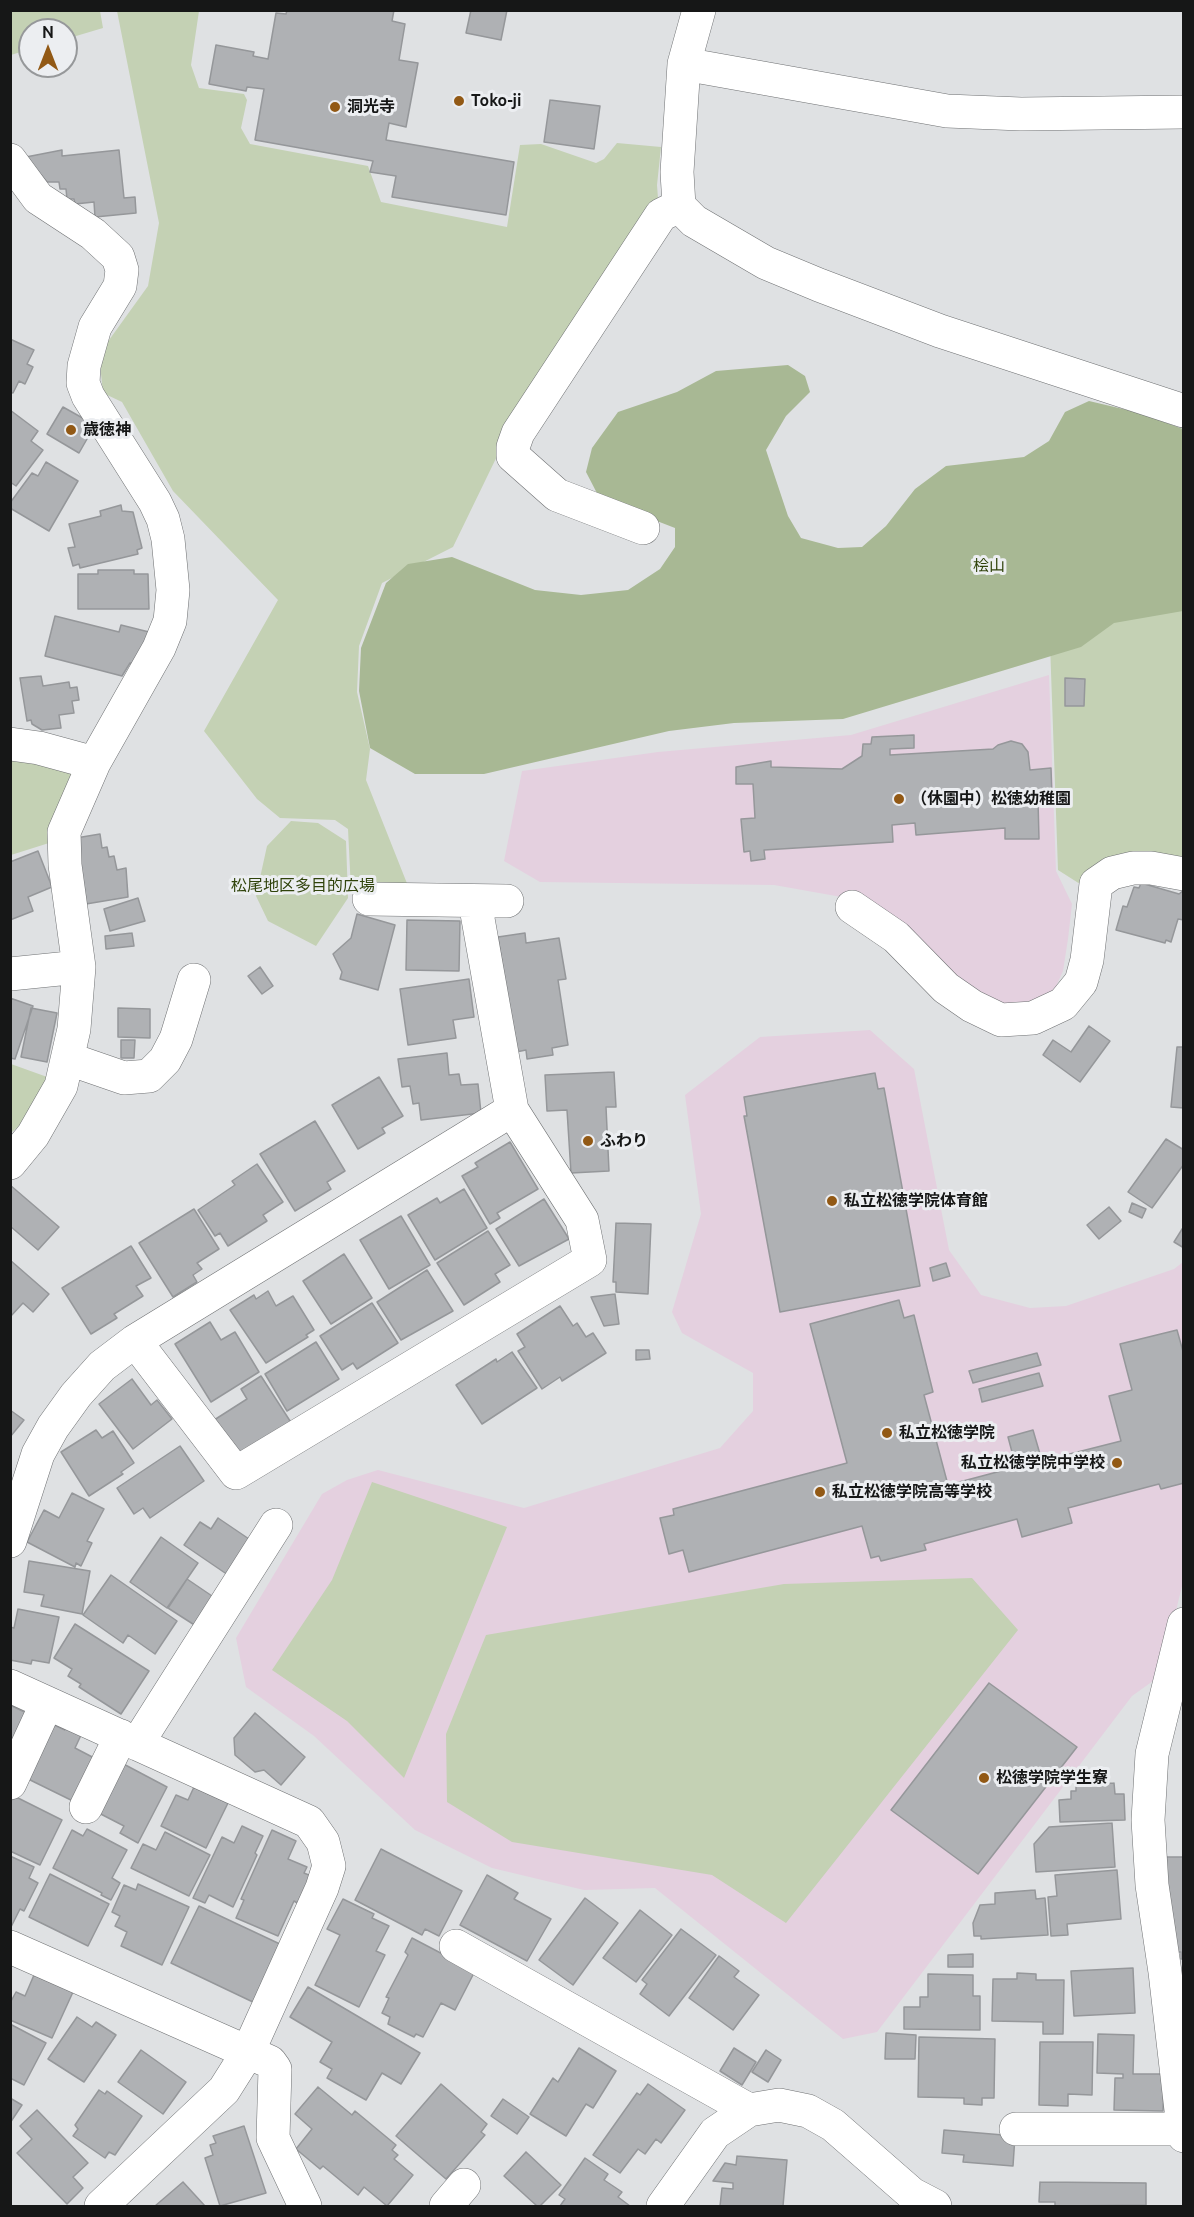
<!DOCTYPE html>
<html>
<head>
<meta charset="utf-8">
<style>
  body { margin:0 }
  #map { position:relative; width:1194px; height:2217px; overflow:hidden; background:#dfe1e3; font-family:Ubuntu,sans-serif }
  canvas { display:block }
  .frame { position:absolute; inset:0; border:12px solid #161717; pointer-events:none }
  .north { position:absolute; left:18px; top:18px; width:60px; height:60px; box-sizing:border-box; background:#eceef1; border:2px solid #96989a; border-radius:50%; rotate:0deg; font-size:16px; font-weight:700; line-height:24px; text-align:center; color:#161717 }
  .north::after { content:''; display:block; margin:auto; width:21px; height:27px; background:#925915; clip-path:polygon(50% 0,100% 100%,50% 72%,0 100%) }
</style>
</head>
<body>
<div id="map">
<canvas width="1194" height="2217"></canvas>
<div class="frame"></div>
<div class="north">N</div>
</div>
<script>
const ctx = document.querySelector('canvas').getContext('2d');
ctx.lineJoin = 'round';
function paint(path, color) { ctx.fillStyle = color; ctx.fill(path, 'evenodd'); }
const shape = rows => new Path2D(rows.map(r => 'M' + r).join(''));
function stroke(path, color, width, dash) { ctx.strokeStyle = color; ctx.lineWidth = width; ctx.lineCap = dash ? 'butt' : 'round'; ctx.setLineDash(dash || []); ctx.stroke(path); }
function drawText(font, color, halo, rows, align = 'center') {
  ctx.font = font + ' Ubuntu,"Noto Sans JP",sans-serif'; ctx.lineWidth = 6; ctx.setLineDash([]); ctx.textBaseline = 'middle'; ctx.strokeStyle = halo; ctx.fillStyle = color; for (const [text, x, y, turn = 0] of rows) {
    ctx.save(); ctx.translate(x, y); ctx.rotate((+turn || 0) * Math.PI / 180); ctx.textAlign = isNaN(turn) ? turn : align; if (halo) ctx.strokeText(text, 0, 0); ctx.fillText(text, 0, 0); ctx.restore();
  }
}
const education = shape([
  [1049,675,1056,871,1072,904,1068,939,1063,971,1054,991,999,1016,853,899,774,885,540,882,504,861,522,771,658,752,851,735],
  [870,1030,914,1069,949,1250,981,1295,1030,1308,1066,1306,1174,1269,1183,1262,1183,1582,1160,1676,1132,1696,877,2032,843,2039,655,1888,584,1890,492,1868,415,1830,314,1736,246,1687,236,1638,322,1494,347,1480,378,1470,524,1508,720,1448,753,1411,753,1373,682,1333,672,1312,701,1214,685,1095,760,1037]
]);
const green = shape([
  [11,10,100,11,103,28,66,39,66,30,30,30,30,49,11,55],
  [117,11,199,11,191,65,199,88,244,94,247,100,241,128,250,144,368,166,381,202,507,227,520,145,541,144,596,163,604,159,617,143,661,147,657,185,659,212,518,413,453,547,382,583,359,646,357,692,370,749,366,780,410,891,370,895,351,890,348,829,335,820,280,818,257,799,204,731,278,600,173,491,122,402,103,393,99,354,148,286,159,223],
  [1183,551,1183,865,1080,884,1058,870,1049,615],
  [10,749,80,764,49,843,11,855],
  [291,821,318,823,346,841,348,898,316,946,268,921,256,896,267,846],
  [11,1064,50,1078,22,1123,11,1133],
  [372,1482,507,1527,404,1778,347,1721,272,1670,332,1580],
  [972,1578,1018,1630,786,1923,712,1875,512,1842,447,1802,446,1734,486,1635,784,1584]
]);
const forest = shape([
  [788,365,805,376,810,392,786,416,766,450,788,516,801,538,838,548,862,547,886,526,915,489,946,466,1024,457,1049,441,1065,412,1089,401,1140,413,1183,429,1183,611,1114,623,1081,647,843,719,734,723,669,731,484,774,415,774,370,748,359,691,361,648,386,583,408,564,452,557,535,590,581,595,628,590,660,569,675,547,675,528,600,499,586,472,592,448,618,412,677,392,716,371]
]);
const building = shape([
  [287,10,394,10,392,21,405,24,399,60,418,63,406,127,389,123,386,140,514,162,506,215,392,197,396,176,370,172,373,161,255,140,264,89,247,87,246,91,209,84,216,45,254,52,253,56,268,59,276,13,286,14,287,10],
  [471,10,507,10,501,40,466,33,471,10],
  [550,100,600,106,594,149,544,142,550,100],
  [62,150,62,156,119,150,124,198,135,197,136,213,95,217,94,202,75,204,74,199,67,199,66,189,60,189,59,182,47,182,26,157,62,150],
  [10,339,34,350,27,364,33,367,25,384,19,381,13,393,10,392,10,339],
  [63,407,95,425,79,453,47,434,63,407],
  [10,410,38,431,31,441,43,450,16,486,10,482,10,410],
  [46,462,78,481,49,531,10,508,10,503,32,473,38,476,46,462],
  [121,505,122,511,133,512,142,548,137,550,138,554,80,568,79,564,73,566,68,548,75,547,69,524,101,516,100,511,121,505],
  [98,570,134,570,134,574,148,574,149,609,78,609,78,574,98,574,98,570],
  [55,616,119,632,121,625,149,632,135,664,130,663,122,676,45,656,55,616],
  [41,676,43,686,69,682,70,688,77,687,79,700,72,701,74,713,59,715,61,728,42,730,32,724,31,720,27,721,20,678,41,676],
  [1065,678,1085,679,1084,706,1065,706,1065,678],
  [914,735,914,748,890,749,890,755,993,749,998,745,1011,741,1022,744,1028,752,1030,770,1051,768,1052,798,1038,800,1039,839,1005,839,1005,828,916,835,915,823,892,825,893,842,764,850,765,859,751,861,750,851,744,852,741,819,755,818,753,784,736,784,736,767,771,761,771,767,842,769,862,756,863,744,871,744,872,737,914,735],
  [100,834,102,848,107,847,109,857,114,856,117,870,126,868,128,897,86,904,76,838,100,834],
  [38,851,52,887,28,897,33,911,10,920,10,862,38,851],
  [1141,883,1179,894,1184,890,1184,920,1178,919,1171,942,1166,940,1165,943,1116,930,1123,906,1127,907,1134,887,1139,888,1141,883],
  [138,898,145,921,110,931,104,909,138,898],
  [357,914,395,925,378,990,340,979,342,972,333,954,351,938,357,914],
  [407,920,460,921,459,971,406,970,407,920],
  [132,933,134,946,106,949,105,936,132,933],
  [525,933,526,943,559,938,566,979,558,980,568,1045,552,1048,553,1055,527,1059,526,1050,516,1052,498,937,525,933],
  [260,967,273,986,262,994,248,976,260,967],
  [469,979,474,1017,453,1020,456,1038,408,1045,400,989,469,979],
  [10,998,33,1006,15,1059,10,1058,10,998],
  [31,1008,57,1013,47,1062,21,1057,31,1008],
  [118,1008,150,1009,150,1038,118,1037,118,1008],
  [1089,1026,1110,1041,1080,1082,1043,1055,1053,1040,1071,1052,1089,1026],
  [121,1040,135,1040,134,1058,121,1058,121,1040],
  [1177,1047,1184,1047,1184,1108,1171,1107,1177,1047],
  [447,1053,449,1075,459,1074,461,1085,478,1084,481,1113,421,1120,419,1103,413,1104,410,1086,402,1087,398,1059,447,1053],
  [614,1072,616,1107,606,1107,609,1171,571,1173,567,1110,547,1111,545,1075,614,1072],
  [875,1073,878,1089,884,1088,920,1286,780,1312,744,1116,747,1116,744,1097,875,1073],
  [379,1077,403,1116,382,1128,385,1133,358,1149,332,1105,379,1077],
  [315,1121,345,1171,327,1182,331,1189,295,1211,260,1154,315,1121],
  [1166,1139,1184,1150,1184,1164,1152,1208,1128,1192,1166,1139],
  [510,1142,538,1189,497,1213,500,1218,490,1224,462,1176,478,1167,475,1163,510,1142],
  [257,1164,283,1202,263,1215,267,1221,228,1246,220,1233,215,1236,198,1210,235,1185,232,1181,257,1164],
  [10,1185,59,1227,38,1250,10,1226,10,1185],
  [464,1189,487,1228,435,1260,408,1215,437,1198,440,1203,464,1189],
  [544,1199,569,1239,519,1266,496,1229,544,1199],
  [1132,1203,1146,1209,1142,1218,1129,1212,1132,1203],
  [1109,1207,1121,1221,1099,1239,1087,1225,1109,1207],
  [194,1209,219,1249,197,1263,202,1269,193,1275,197,1282,173,1297,139,1243,194,1209],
  [401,1216,430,1265,389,1289,360,1240,401,1216],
  [616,1223,651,1224,648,1294,616,1292,616,1282,613,1282,616,1223],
  [1184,1226,1184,1248,1174,1242,1184,1226],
  [488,1231,510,1265,495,1274,500,1282,464,1305,437,1263,488,1231],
  [131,1246,151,1278,136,1286,143,1296,114,1314,117,1318,91,1334,62,1288,131,1246],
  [344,1254,372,1298,331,1324,303,1281,344,1254],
  [10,1260,49,1294,33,1312,23,1303,10,1317,10,1260],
  [946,1263,950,1276,933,1281,930,1268,946,1263],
  [427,1270,453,1311,401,1340,377,1302,427,1270],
  [268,1291,276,1306,293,1296,314,1330,306,1335,308,1337,266,1363,230,1310,254,1295,256,1299,268,1291],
  [615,1294,619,1324,604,1326,591,1297,615,1294],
  [899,1300,904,1318,914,1315,933,1392,924,1395,948,1485,1016,1467,1008,1437,1033,1430,1042,1461,1121,1441,1109,1396,1132,1390,1120,1344,1177,1330,1184,1355,1184,1483,1161,1489,1159,1484,1068,1508,1072,1523,1022,1537,1017,1519,924,1544,926,1550,881,1561,879,1556,871,1558,862,1526,689,1572,683,1550,669,1554,660,1518,674,1515,673,1509,847,1463,810,1324,899,1300],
  [372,1303,398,1343,357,1369,353,1363,342,1370,320,1336,372,1303],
  [560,1306,573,1326,577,1323,586,1337,593,1333,606,1353,562,1381,560,1377,542,1389,518,1351,525,1347,517,1334,560,1306],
  [210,1322,221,1340,235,1332,259,1372,211,1402,175,1344,210,1322],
  [316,1342,339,1379,287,1411,265,1374,316,1342],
  [636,1350,649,1350,650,1359,636,1360,636,1350],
  [512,1352,537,1388,482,1424,456,1385,496,1359,497,1362,512,1352],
  [1037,1353,1041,1365,973,1383,969,1371,1037,1353],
  [1039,1373,1043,1386,982,1402,979,1389,1039,1373],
  [261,1376,292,1424,233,1457,211,1422,247,1399,241,1389,261,1376],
  [132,1379,151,1405,157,1400,172,1419,133,1449,99,1404,132,1379],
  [10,1410,24,1420,10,1437,10,1410],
  [96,1430,102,1438,113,1431,134,1463,121,1472,123,1474,89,1496,61,1452,96,1430],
  [180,1446,204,1481,150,1518,143,1508,134,1514,117,1488,180,1446],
  [72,1493,104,1509,87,1541,92,1543,81,1566,76,1563,75,1567,27,1542,44,1510,59,1518,72,1493],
  [218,1518,252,1541,228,1575,184,1545,200,1522,211,1529,218,1518],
  [161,1537,198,1563,167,1608,130,1582,161,1537],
  [29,1561,90,1571,82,1614,41,1606,44,1595,24,1592,29,1561],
  [111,1575,177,1621,155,1654,128,1635,123,1643,83,1615,111,1575],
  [187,1579,215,1598,196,1626,168,1608,187,1579],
  [18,1609,59,1617,49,1663,32,1660,31,1664,10,1660,10,1627,14,1628,18,1609],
  [75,1624,149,1671,121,1714,79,1687,81,1684,68,1676,72,1669,54,1658,75,1624],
  [989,1683,1077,1747,978,1874,891,1810,989,1683],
  [10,1705,35,1717,10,1767,10,1705],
  [255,1713,305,1757,281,1785,264,1770,255,1772,235,1755,234,1738,255,1713],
  [48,1722,65,1730,67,1726,82,1733,75,1748,98,1760,77,1803,22,1776,48,1722],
  [116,1760,167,1787,138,1843,120,1833,124,1826,91,1809,116,1760],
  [1114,1783,1115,1794,1124,1794,1125,1820,1060,1822,1059,1800,1071,1799,1071,1791,1076,1791,1076,1784,1114,1783],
  [194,1787,228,1803,206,1848,161,1826,176,1795,188,1800,194,1787],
  [14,1796,62,1820,40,1865,10,1851,10,1803,14,1796],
  [1112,1823,1115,1867,1036,1872,1034,1844,1049,1827,1112,1823],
  [242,1826,263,1836,255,1853,257,1855,233,1907,209,1895,205,1903,193,1898,222,1837,234,1843,242,1826],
  [87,1829,127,1850,112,1878,120,1883,111,1900,101,1895,102,1893,53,1868,72,1830,83,1836,87,1829],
  [272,1830,296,1841,288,1859,307,1867,304,1873,311,1876,299,1904,294,1901,278,1936,236,1918,244,1900,241,1899,272,1830],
  [165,1832,210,1855,189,1896,131,1868,143,1844,156,1850,165,1832],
  [381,1849,462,1891,439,1936,425,1929,422,1935,355,1900,381,1849],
  [10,1856,34,1867,29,1878,38,1883,24,1911,20,1909,11,1927,10,1856],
  [1162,1857,1184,1857,1184,1959,1181,1959,1181,1952,1172,1952,1162,1857],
  [1117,1870,1121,1919,1067,1924,1068,1935,1051,1936,1048,1897,1057,1896,1055,1875,1117,1870],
  [50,1874,109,1904,88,1946,29,1917,50,1874],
  [487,1875,518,1893,514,1899,551,1919,527,1961,460,1925,487,1875],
  [138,1884,189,1907,162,1965,121,1946,127,1932,115,1926,120,1916,112,1912,124,1885,136,1890,138,1884],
  [1035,1890,1036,1899,1045,1898,1048,1935,981,1939,981,1936,974,1936,973,1923,980,1905,995,1904,995,1893,1035,1890],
  [585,1898,618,1923,573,1985,539,1960,585,1898],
  [343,1899,374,1914,372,1918,389,1926,376,1951,385,1955,359,2007,315,1985,340,1935,327,1929,343,1899],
  [199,1906,282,1945,255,2003,171,1963,199,1906],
  [640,1910,672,1935,636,1982,603,1958,640,1910],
  [681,1929,716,1955,669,2016,640,1994,647,1984,642,1980,681,1929],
  [412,1938,475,1971,455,2010,441,2003,423,2037,416,2034,414,2037,388,2024,390,2017,382,2013,389,1998,386,1997,408,1955,405,1952,412,1938],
  [973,1954,973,1967,948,1967,948,1955,973,1954],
  [719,1956,739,1971,734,1977,759,1995,733,2030,689,1998,719,1956],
  [1133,1968,1135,2013,1074,2016,1071,1971,1133,1968],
  [1017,1973,1036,1974,1036,1980,1064,1980,1063,2034,1043,2034,1043,2022,992,2021,993,1979,1017,1979,1017,1973],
  [928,1974,973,1975,973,1996,980,1996,980,2030,904,2029,904,2007,920,2007,920,1997,928,1997,928,1974],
  [34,1975,73,1992,52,2038,10,2020,10,2003,16,1992,25,1996,34,1975],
  [308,1987,420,2053,401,2084,382,2073,366,2100,327,2078,332,2069,320,2062,332,2042,290,2017,308,1987],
  [77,2017,92,2027,96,2022,116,2035,84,2082,48,2059,77,2017],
  [10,2024,46,2043,24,2085,10,2078,10,2024],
  [886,2033,916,2035,915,2059,885,2059,886,2033],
  [1098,2034,1134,2035,1133,2074,1164,2074,1163,2111,1114,2110,1115,2078,1123,2078,1123,2074,1097,2073,1098,2034],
  [919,2037,995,2039,994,2098,982,2098,982,2105,964,2104,964,2098,918,2097,919,2037],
  [1040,2042,1093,2042,1092,2095,1068,2094,1068,2106,1039,2105,1040,2042],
  [579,2048,616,2071,593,2108,586,2104,566,2136,530,2114,553,2078,558,2082,579,2048],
  [734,2048,756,2062,742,2085,720,2071,734,2048],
  [141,2050,186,2082,163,2114,118,2082,141,2050],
  [766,2050,781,2060,768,2082,752,2072,766,2050],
  [441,2084,487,2124,481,2132,485,2135,446,2179,396,2136,441,2084],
  [648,2084,685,2110,661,2143,656,2139,645,2154,638,2149,620,2173,593,2155,637,2093,640,2095,648,2084],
  [318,2087,352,2115,355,2111,396,2145,392,2150,398,2155,394,2159,413,2175,387,2206,364,2187,358,2195,323,2166,320,2169,296,2149,312,2129,295,2114,318,2087],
  [99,2090,105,2094,107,2091,142,2116,115,2155,109,2152,105,2158,73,2136,78,2129,75,2125,99,2090],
  [10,2098,22,2105,10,2123,10,2098],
  [503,2099,529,2117,517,2134,491,2116,503,2099],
  [37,2110,88,2163,73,2177,83,2188,67,2204,17,2153,32,2139,20,2126,37,2110],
  [244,2126,266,2193,220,2206,205,2158,213,2155,210,2145,216,2143,213,2136,244,2126],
  [944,2130,1015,2136,1013,2166,963,2162,964,2155,942,2153,944,2130],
  [526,2152,561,2185,540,2206,537,2206,504,2176,526,2152],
  [737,2156,787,2160,783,2206,720,2206,722,2188,733,2189,733,2183,713,2181,725,2163,736,2165,737,2156],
  [585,2158,608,2174,604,2180,622,2192,618,2197,630,2206,560,2206,565,2199,559,2195,585,2158],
  [183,2182,205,2206,155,2206,183,2182],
  [1040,2182,1146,2183,1146,2205,1055,2206,1055,2202,1039,2202,1040,2182]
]);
const minor = shape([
  [699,10,684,64,677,172,679,206,694,221,766,263,819,285,940,331,1184,411],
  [684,64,947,111,1021,114,1184,112],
  [10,160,38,198,93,234,118,257,122,270,120,286,95,327,84,366,83,383,88,396,155,502,163,519,168,539,173,590,170,621,159,648,94,763,64,832,65,865,79,967,74,1029,61,1086,33,1135,10,1163],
  [643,528,557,495,513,456,513,447,518,433,661,215,679,206],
  [10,744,39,748,94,763],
  [369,899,507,901],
  [852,907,896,937,946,988,972,1006,1001,1020,1033,1018,1063,1004,1081,982,1087,960,1096,884,1112,873,1133,868,1151,868,1184,874],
  [10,974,79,967],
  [69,1059,124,1078,149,1076,165,1060,176,1039,194,980],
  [135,1341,236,1473,590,1260,582,1220,512,1110,475,902],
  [10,1541,38,1454,53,1427,76,1395,102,1366,135,1341,512,1110],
  [1184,1624,1152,1754,1148,1820,1152,1885,1165,1972,1184,2136],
  [10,1686,309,1822,323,1842,329,1866,322,1888,248,2052,224,2090,101,2206],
  [137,1744,276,1525],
  [10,1783,47,1703],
  [86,1807,121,1736],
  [456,1946,749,2110],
  [10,1947,270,2062,275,2069,273,2138,305,2206],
  [1016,2129,1183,2129],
  [446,2206,464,2185],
  [663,2206,715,2133,749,2110,779,2105,808,2111,833,2125,912,2194,935,2206]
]);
const markers = [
  [459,101,6,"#925915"],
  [335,107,6,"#925915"],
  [71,430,6,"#925915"],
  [899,799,6,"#925915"],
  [588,1141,6,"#925915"],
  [832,1201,6,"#925915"],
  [887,1433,6,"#925915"],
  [1117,1463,6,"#925915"],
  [820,1492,6,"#925915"],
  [984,1778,6,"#925915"]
];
const poiNames = [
  ["Toko-ji",471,101],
  ["洞光寺",347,107],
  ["歳徳神",83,430],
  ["（休園中）松徳幼稚園",911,799],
  ["ふわり",600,1141],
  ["私立松徳学院体育館",844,1201],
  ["私立松徳学院",899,1433],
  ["私立松徳学院中学校",1105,1463,"right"],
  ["私立松徳学院高等学校",832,1492],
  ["松徳学院学生寮",996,1778]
];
const parkNames = [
  ["桧山",989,566],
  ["松尾地区多目的広場",303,886]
];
paint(education, '#e4d0df');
paint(green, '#c4d1b4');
paint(forest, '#a8b894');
paint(building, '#afb1b4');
stroke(building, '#95979a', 1.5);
stroke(minor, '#6f7173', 34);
stroke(minor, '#fff', 33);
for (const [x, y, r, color] of markers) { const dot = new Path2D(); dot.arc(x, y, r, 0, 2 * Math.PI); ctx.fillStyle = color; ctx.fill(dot); stroke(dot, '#eceef1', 2); }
drawText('bold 16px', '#161717', '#eceef1', poiNames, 'left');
drawText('16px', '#30430b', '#eceef1', parkNames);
</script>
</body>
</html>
